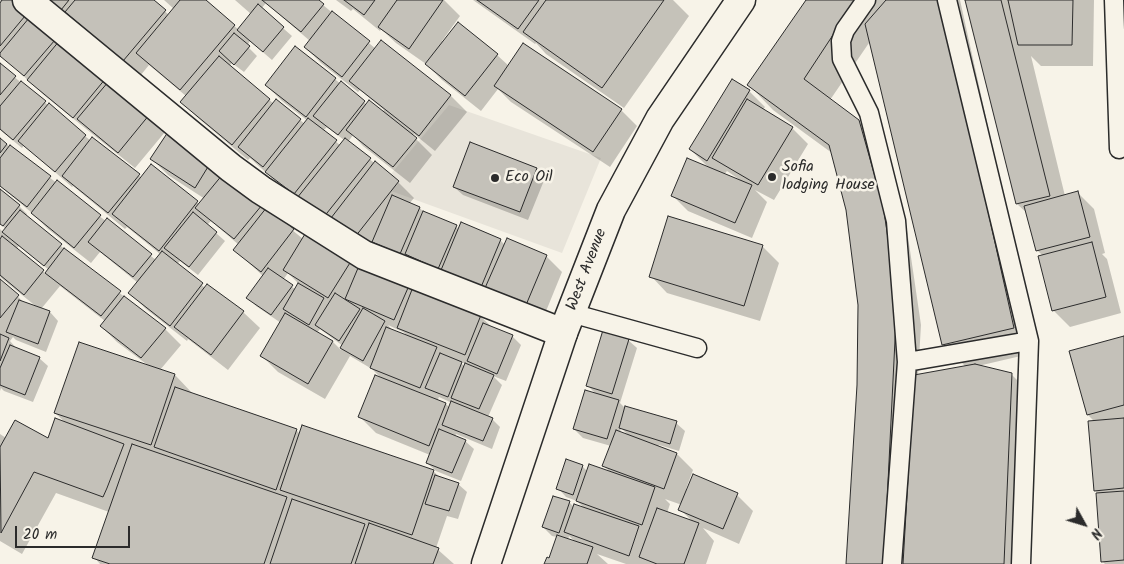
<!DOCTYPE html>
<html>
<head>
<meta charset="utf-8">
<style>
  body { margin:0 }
  #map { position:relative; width:1124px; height:564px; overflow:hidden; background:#f7f3e8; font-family:Kalam,sans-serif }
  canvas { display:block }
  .north { position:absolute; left:1059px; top:499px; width:50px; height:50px; -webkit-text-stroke:4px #f7f3e8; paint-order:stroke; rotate:129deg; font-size:14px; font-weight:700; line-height:20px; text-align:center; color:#2b2b2b }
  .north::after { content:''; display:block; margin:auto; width:18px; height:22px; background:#2b2b2b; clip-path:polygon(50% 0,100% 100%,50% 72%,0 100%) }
  .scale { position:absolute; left:15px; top:526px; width:115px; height:22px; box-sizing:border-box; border:2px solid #2b2b2b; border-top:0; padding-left:6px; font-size:15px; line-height:18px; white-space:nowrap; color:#2b2b2b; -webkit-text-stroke:4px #f7f3e8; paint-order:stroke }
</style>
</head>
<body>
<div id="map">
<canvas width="1124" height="564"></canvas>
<div class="north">N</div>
<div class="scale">20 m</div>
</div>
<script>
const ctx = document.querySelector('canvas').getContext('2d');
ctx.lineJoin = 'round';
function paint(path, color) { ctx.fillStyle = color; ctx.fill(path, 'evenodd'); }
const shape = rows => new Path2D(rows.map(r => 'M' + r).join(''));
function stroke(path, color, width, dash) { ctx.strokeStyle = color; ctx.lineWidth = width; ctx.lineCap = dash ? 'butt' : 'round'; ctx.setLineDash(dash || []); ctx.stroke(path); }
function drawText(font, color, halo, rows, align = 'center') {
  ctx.font = font + ' Kalam,sans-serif'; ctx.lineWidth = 5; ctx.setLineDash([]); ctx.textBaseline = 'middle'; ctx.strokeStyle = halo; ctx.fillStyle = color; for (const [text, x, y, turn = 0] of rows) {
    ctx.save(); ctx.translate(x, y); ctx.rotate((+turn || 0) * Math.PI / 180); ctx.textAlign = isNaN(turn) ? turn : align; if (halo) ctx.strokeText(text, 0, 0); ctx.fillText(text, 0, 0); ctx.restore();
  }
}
const built = shape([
  [449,105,601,158,562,253,380,187]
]);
const shadow = shape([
  [0,0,16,0,170,126,135,168,45,96,5,59,0,57],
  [49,0,152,0,169,15,174,9,164,0,204,0,239,30,251,14,235,0,317,0,376,49,382,42,451,96,467,112,435,151,414,134,412,135,432,155,410,183,363,146,353,135,348,142,398,182,414,198,409,204,420,208,424,213,456,226,459,230,500,240,505,245,546,256,562,272,542,321,422,270,410,258,408,262,372,252,283,188,250,158,248,160,198,118,182,102,186,96,149,65,140,76],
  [266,3,310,41,305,47,321,63,358,92,360,90,384,110,382,112,367,105,296,48,266,85,282,101,308,121,305,124,300,120,274,104,229,66,232,63,244,72,257,56,247,46,250,41,272,60,292,36,261,9],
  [327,127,344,140,340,145,323,131],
  [336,0,444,0,460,16,442,41,444,42,497,55,509,66,621,110,637,126,610,167,511,102,498,89,481,111,442,80,426,64,396,43,381,29,380,31,353,9,351,11],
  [473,0,673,0,689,16,624,108,546,54,536,43,535,44],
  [808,0,960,0,1038,352,978,366,1011,374,1036,399,1029,564,848,564,859,386,860,305,848,210,832,153,773,110,749,85],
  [871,40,943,344,966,367,918,376,921,325,907,230,883,146,858,121,830,100],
  [966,0,1094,0,1093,66,1041,66,1031,56,1065,196,1078,193,1094,209,1105,253,1102,254,1107,259,1121,313,1070,327,1054,311,1040,257,1043,256,1037,250,1028,214,1017,204],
  [0,65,91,141,142,178,197,202,200,205,205,199,168,175,152,159,170,130,266,211,267,209,303,239,480,316,494,329,512,336,521,345,506,381,493,376,502,385,488,417,492,419,500,427,492,449,456,434,455,437,465,441,474,449,461,481,436,471,427,463,430,455,376,433,360,417,382,379,372,369,350,356,325,399,278,372,262,356,281,323,256,306,248,297,263,276,235,250,239,245,211,221,207,225,225,241,198,275,180,261,177,264,205,288,207,285,243,312,260,328,228,370,188,339,187,341,146,309,130,293,138,283,100,252,91,263,48,229,32,213,0,186,0,139,156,260,160,254,127,227,125,229,73,186,72,187,24,145,22,148,0,130],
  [288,273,299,284,296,290,283,280],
  [388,325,403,332,409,337,393,331],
  [320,329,343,346,341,350,333,342,317,333],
  [459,361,466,364,465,367],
  [439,397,452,403,450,408,446,404,437,401],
  [749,91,765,107,763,110,792,128,808,144,774,200,755,190,767,202,752,238,688,211,672,195,710,169,690,149],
  [727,171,740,180,739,181,724,175],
  [536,169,545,178,528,220,463,195,454,187],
  [0,190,19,206,27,214,26,216,69,253,165,329,181,345,160,370,175,375,194,395,296,430,300,434,433,471,441,478,458,484,467,492,458,519,447,516,436,548,454,564,100,564,94,557,109,512,56,493,22,554,0,541,0,434,6,438,48,440,67,424,55,413,149,366,117,342,101,326,105,321,60,286,41,309,50,312,58,321,46,352,16,340,13,337,10,341,17,349,39,358,48,366,33,402,4,391,1,388,0,391,0,335,5,337,0,333,0,281,26,304,38,308,0,277,0,229,3,232,6,229,0,224],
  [19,246,49,270,46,274,16,249],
  [762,246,779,263,760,321,667,293,651,276],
  [1124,338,1124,564,1105,564,1102,561,1098,493,1095,491,1095,422,1088,415],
  [628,340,637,348,620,403,626,409,676,423,685,431,679,451,659,445,658,447,677,454,693,470,686,489,737,495,753,511,739,544,703,528,714,541,706,564,626,564,597,554,608,564,546,564,550,560,557,537,552,536,543,527,569,502,574,507,585,509,577,501,566,497,558,488,582,466,587,471,611,473,603,465,611,446,583,438,574,429,597,395,588,386],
  [621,428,629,436,620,432],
  [665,499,682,505,680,509,693,522,667,513,670,504],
  [569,536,577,543,568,540]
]);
const building = shape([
  [2,0,18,0,30,10,0,46,0,3,2,0],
  [49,0,69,0,61,10,49,0],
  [75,0,154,0,166,10,123,61,65,12,75,0],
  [180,0,206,0,235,25,180,90,136,53,180,0],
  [262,0,319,0,324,4,301,32,262,0],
  [344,0,375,0,364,15,344,0],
  [397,0,443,0,409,49,378,27,397,0],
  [477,0,539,0,518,29,477,0],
  [546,0,664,0,602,88,523,32,546,0],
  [806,0,856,0,804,79,859,120,883,205,897,299,884,564,846,564,857,385,858,305,846,210,829,145,747,85,806,0],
  [886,0,941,0,1014,328,942,345,865,24,886,0],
  [965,0,1001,0,1050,196,1016,204,965,0],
  [1008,0,1073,0,1072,45,1018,45,1008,0],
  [258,4,284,27,263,52,237,30,258,4],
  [332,11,370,41,342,77,304,47,332,11],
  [34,12,61,33,24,76,0,56,0,53,34,12],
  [458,22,498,54,465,96,425,64,458,22],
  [234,33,250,46,234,65,219,51,234,33],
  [65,34,111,72,73,118,27,80,65,34],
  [381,40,451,95,419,136,349,81,381,40],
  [523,43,622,109,593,152,494,86,523,43],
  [295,46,336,78,306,117,265,85,295,46],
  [219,56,270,99,232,145,180,102,219,56],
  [0,63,16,76,0,95,0,63],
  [114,75,154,109,118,153,77,119,114,75],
  [732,79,750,90,707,161,689,149,732,79],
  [21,81,46,101,13,140,0,129,0,106,21,81],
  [341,81,365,101,338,135,313,116,341,81],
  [276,99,301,119,263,167,238,147,276,99],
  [747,99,793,127,758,185,712,158,747,99],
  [369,100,417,138,393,167,346,130,369,100],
  [49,103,86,135,55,172,18,141,49,103],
  [308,118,337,140,294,194,265,172,308,118],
  [170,129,214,157,195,188,150,159,170,129],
  [92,137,140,174,108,213,62,176,92,137],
  [0,138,7,144,0,153,0,138],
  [345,138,371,158,323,218,297,198,345,138],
  [470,142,537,168,520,212,453,187,470,142],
  [10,145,51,176,27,207,0,186,0,158,10,145],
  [687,158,752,185,735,223,671,196,687,158],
  [375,161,399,181,355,237,331,218,375,161],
  [151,164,198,201,159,251,112,214,151,164],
  [223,174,262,205,234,239,195,208,223,174],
  [57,180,101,215,74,248,31,213,57,180],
  [0,189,20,205,3,226,0,224,0,189],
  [1078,191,1090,237,1036,251,1024,206,1078,191],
  [392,195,420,207,400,254,372,242,392,195],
  [267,207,294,229,261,272,233,250,267,207],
  [20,210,62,244,44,266,2,232,20,210],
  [423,211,457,225,438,269,405,254,423,211],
  [193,212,217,232,189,267,164,248,193,212],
  [668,216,763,245,744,306,649,277,668,216],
  [107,218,152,254,133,277,88,242,107,218],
  [461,222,501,239,479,292,439,275,461,222],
  [308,229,353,258,328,298,283,270,308,229],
  [2,236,44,270,24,295,0,275,0,239,2,236],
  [507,238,547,255,526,305,485,288,507,238],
  [1092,242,1106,297,1052,311,1038,256,1092,242],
  [64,248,121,291,101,316,45,273,64,248],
  [162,251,203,283,170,326,128,293,162,251],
  [361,261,411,281,394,320,345,299,361,261],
  [268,268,293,285,271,315,246,298,268,268],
  [0,279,19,295,0,318,0,279],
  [298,283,324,298,309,325,283,309,298,283],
  [207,284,244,311,211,355,174,327,207,284],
  [413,287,481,315,465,355,397,328,413,287],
  [335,293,360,309,339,341,315,325,335,293],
  [124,296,166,328,141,358,100,326,124,296],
  [19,300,50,311,38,344,6,332,19,300],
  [363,308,385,321,363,361,340,348,363,308],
  [285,313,333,341,308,384,260,356,285,313],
  [483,323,513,335,497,374,467,361,483,323],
  [386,327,437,347,420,388,370,368,386,327],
  [603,330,629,339,612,394,586,386,603,330],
  [0,334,9,338,0,361,0,334],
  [1124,336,1124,405,1087,415,1069,351,1124,336],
  [79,342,175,374,151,445,54,413,79,342],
  [10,345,40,357,25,395,0,385,0,368,10,345],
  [440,353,462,362,448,397,425,388,440,353],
  [465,363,494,375,479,409,451,398,465,363],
  [975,364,1012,373,1004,564,903,564,914,375,975,364],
  [375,375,446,403,429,446,358,417,375,375],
  [175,387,297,429,276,490,154,447,175,387],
  [585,390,619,400,607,439,573,429,585,390],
  [451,401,493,418,483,441,442,425,451,401],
  [625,406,677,421,670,444,619,428,625,406],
  [55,418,124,444,107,488,103,497,34,472,1,533,0,447,15,420,48,438,55,418],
  [1124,418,1124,488,1094,491,1088,421,1124,418],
  [302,425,434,470,412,535,280,490,302,425],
  [439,429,466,440,452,473,426,463,439,429],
  [616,430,677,453,664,489,602,466,616,430],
  [132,444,287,497,264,564,110,564,92,558,132,444],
  [566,459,583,465,573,495,556,489,566,459],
  [589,464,655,487,642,525,576,501,589,464],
  [693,474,738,493,723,529,678,510,693,474],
  [435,475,459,483,449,511,425,504,435,475],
  [1124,491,1124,560,1101,562,1096,493,1124,491],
  [553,496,570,501,559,533,542,527,553,496],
  [292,499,365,524,351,564,270,564,292,499],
  [574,504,639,526,629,556,564,532,574,504],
  [657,508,699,523,684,564,657,564,639,557,657,508],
  [369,523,439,548,433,564,355,564,369,523],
  [557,535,593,547,587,564,544,564,547,557,549,558,557,535]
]);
const service = shape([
  [866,0,845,30,841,41,842,59,869,113,896,221,907,362,892,564],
  [947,0,1029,341,1021,564],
  [1114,0,1119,149],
  [571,313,697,348],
  [907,362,1029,341]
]);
const minor = shape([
  [27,0,231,168,261,190,364,255,563,333]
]);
const secondary = shape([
  [486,564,563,333,611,210,660,119,741,0]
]);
const markers = [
  [772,177,5,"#2b2b2b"],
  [495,178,5,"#2b2b2b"]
];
const poiNames = [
  ["Sofia",782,168],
  ["lodging House",782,186],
  ["Eco Oil",505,178]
];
const streetNames = [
  ["West Avenue",588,270,-69]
];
paint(built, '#e8e4da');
paint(shadow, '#0003');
paint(building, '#c4c1b9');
stroke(building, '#2b2b2b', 1);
stroke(service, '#2b2b2b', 21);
stroke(minor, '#2b2b2b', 31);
stroke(secondary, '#2b2b2b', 31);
stroke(service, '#f7f3e8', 18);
stroke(minor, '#f7f3e8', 28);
stroke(secondary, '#f7f3e8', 28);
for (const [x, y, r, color] of markers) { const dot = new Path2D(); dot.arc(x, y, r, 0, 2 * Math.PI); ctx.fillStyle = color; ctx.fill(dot); stroke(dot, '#f7f3e8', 2); }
drawText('16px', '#2b2b2b', '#f7f3e8', poiNames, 'left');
drawText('16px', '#2b2b2b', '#f7f3e8', streetNames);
</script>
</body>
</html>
